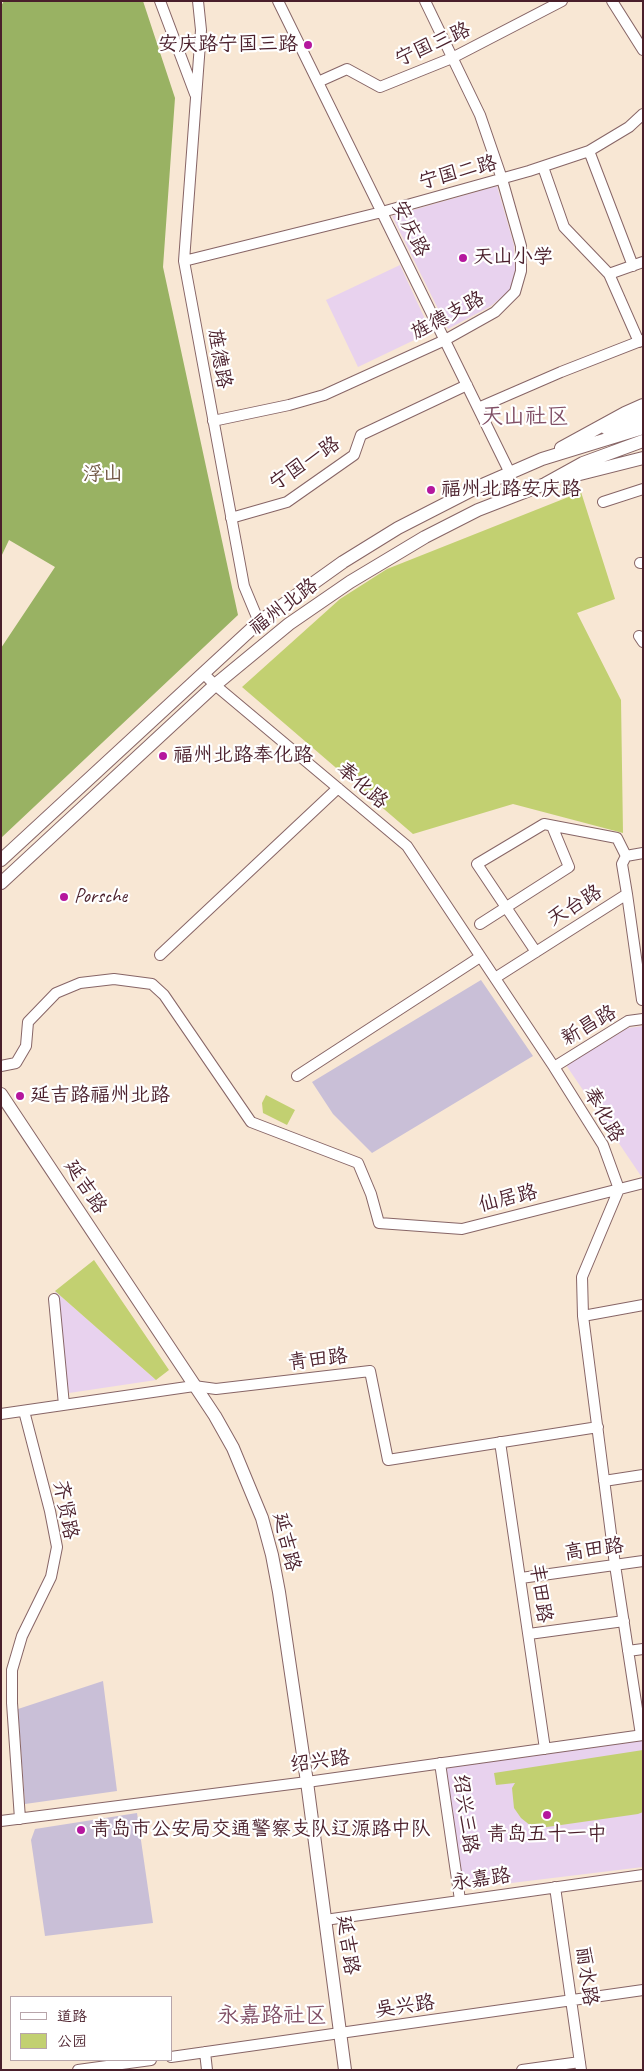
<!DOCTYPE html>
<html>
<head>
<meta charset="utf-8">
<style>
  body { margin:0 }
  #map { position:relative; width:644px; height:2071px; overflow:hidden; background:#f8e7d4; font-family:Caveat,"LXGW WenKai TC",sans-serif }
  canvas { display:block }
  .frame { position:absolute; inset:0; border:2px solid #4a1f2b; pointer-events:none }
  .legend { position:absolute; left:10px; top:1996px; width:162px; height:65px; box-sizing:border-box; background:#fff; border:1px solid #b7a5aa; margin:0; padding:6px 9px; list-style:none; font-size:15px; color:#4a1f2b }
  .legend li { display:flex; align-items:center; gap:10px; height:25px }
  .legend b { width:25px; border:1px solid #b7a5aa }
</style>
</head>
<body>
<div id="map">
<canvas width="644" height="2071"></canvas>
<div class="frame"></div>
<ul class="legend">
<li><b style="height:6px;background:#fff"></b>道路</li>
<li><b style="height:14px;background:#c2d071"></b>公园</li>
</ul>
</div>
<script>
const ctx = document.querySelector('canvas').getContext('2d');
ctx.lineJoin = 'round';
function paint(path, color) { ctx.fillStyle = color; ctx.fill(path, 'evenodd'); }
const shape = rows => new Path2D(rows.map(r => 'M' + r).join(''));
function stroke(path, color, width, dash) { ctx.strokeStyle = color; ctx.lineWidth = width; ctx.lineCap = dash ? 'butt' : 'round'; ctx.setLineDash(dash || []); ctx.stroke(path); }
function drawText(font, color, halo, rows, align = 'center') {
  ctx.font = font + ' Caveat,"LXGW WenKai TC",sans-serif'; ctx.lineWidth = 4.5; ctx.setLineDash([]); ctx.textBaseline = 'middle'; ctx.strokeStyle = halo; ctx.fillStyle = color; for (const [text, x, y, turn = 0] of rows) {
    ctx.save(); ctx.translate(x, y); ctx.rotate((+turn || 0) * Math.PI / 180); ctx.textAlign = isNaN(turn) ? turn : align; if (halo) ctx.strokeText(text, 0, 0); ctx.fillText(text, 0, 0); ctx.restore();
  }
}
const built = shape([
  [497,186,514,245,515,271,510,290,491,306,448,329,392,216],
  [400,265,431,332,358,367,326,300],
  [643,1026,643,1176,641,1176,566,1065,628,1028],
  [55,1291,156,1380,69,1393],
  [643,1735,643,1867,462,1889,445,1763]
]);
const industrial = shape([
  [481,980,533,1056,372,1153,333,1114,312,1082],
  [103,1681,117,1791,25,1804,18,1709],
  [137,1813,153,1923,45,1936,31,1840,35,1829]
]);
const green = shape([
  [581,492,615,599,577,613,621,700,623,833,513,804,413,834,242,687,340,599,387,569],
  [266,1095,295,1110,287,1125,263,1113,262,1103],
  [94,1260,169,1370,156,1380,55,1291],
  [643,1750,643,1812,638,1814,540,1828,531,1826,521,1818,514,1808,512,1788,515,1783,496,1785,494,1773]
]);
const forest = shape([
  [4,1,143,1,175,98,163,267,238,615,1,838,1,648,55,567,9,540,1,557,1,6]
]);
const minor = shape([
  [160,1,195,94],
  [198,1,201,30,184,261,244,586,259,622],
  [278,1,510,473],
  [612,1,643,50],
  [318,82,347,69,380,87,452,58,562,1],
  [589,151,633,266],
  [543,167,564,227,609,274,639,342],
  [184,261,382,212,529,171,589,151,629,127,643,114],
  [609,274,643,262],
  [478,408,561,372,643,340],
  [213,421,289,405,324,395,445,340,495,312,515,292,521,271,521,246,502,179,480,115,425,1],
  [603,502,643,489],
  [231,518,287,502,354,455,361,435,467,385],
  [640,563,643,563],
  [639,636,643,642],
  [203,673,215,685,407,846,554,1067,603,1145,619,1189,582,1277,583,1316,615,1565,641,1735],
  [627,894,642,1000],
  [480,924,569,867,552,826],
  [536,952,477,864,544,824,617,838,626,856],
  [160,955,338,788],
  [495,978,627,894,622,864,626,856,643,853],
  [1,1066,16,1063,26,1046,28,1022,56,993,80,983,114,979,152,984,164,995,251,1122,358,1163,371,1194,379,1223,462,1229,643,1183],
  [554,1067,628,1021,643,1019],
  [297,1076,480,957],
  [54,1299,64,1405],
  [583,1316,643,1305],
  [1,1414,194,1386,216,1389,370,1371,388,1460,598,1427],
  [500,1442,545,1749],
  [604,1481,643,1475],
  [521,1578,643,1561],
  [529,1634,624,1621],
  [628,1651,643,1649],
  [440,1763,460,1900],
  [20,1819,12,1703,12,1670,22,1636,51,1577,57,1547,50,1511,24,1411],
  [1,1821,307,1782,643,1735],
  [555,1887,581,2070],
  [325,1920,643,1875],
  [205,2052,207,2070],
  [171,2057,643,1990],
  [78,2070,151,2060],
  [522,2070,580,2062]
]);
const major = shape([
  [607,429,643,417],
  [561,448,625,413,643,405],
  [568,477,643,458],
  [1,860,259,622,343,562,398,528,480,486,542,459,643,428],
  [1,883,215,685,289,624,350,582,425,537,478,510,545,484,583,463,643,441],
  [1,1094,215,1416,233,1448,262,1518,272,1555,279,1592,307,1782,345,2070]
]);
const markers = [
  [308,45,5,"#b5179e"],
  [463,258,5,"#b5179e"],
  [431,490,5,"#b5179e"],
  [163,756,5,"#b5179e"],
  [64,897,5,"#b5179e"],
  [20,1096,5,"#b5179e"],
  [547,1815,5,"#b5179e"],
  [81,1830,5,"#b5179e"]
];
const poiNames = [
  ["安庆路宁国三路",298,45,"right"],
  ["天山小学",473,258],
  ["福州北路安庆路",441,490],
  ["福州北路奉化路",173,756],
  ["Porsche",74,897],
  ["延吉路福州北路",30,1096],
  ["青岛市公安局交通警察支队辽源路中队",91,1830],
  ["青岛五十一中",547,1835,"center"]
];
const streetNames = [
  ["宁国三路",433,45,-24],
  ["宁国二路",458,173,-15],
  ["安庆路",410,229,64],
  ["旌德支路",448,316,-28],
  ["旌德路",219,359,80],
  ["宁国一路",305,464,-34],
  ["福州北路",284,607,-37],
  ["奉化路",362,786,40],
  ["天台路",575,906,-32],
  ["新昌路",589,1026,-30],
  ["奉化路",603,1115,60],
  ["延吉路",85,1187,57],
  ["仙居路",508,1199,-14],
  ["青田路",318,1360,-7],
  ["齐贤路",65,1510,79],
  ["延吉路",286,1542,76],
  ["高田路",594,1550,-8],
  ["丰田路",540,1593,82],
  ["绍兴路",320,1762,-8],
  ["绍兴三路",465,1814,82],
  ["永嘉路",481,1880,-8],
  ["延吉路",347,1945,82],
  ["丽水路",586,1976,82],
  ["吴兴路",405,2007,-8]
];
const parkNames = [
  ["浮山",103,475]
];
const quarterNames = [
  ["天山社区",525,417],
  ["永嘉路社区",272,2016]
];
paint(built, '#e8d2ee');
paint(industrial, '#c9bfd7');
paint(green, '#c2d071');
paint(forest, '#99b263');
stroke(minor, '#876566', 12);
stroke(major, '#876566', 14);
stroke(minor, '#fff', 10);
stroke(major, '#fff', 12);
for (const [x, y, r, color] of markers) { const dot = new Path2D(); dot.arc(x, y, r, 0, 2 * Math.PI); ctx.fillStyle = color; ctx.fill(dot); stroke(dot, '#fff', 2); }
drawText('20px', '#4a1f2b', '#fff', poiNames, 'left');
drawText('20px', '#4a1f2b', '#fff', streetNames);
drawText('20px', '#6e5440', '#fff', parkNames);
drawText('22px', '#804f65', '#fff', quarterNames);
</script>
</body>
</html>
